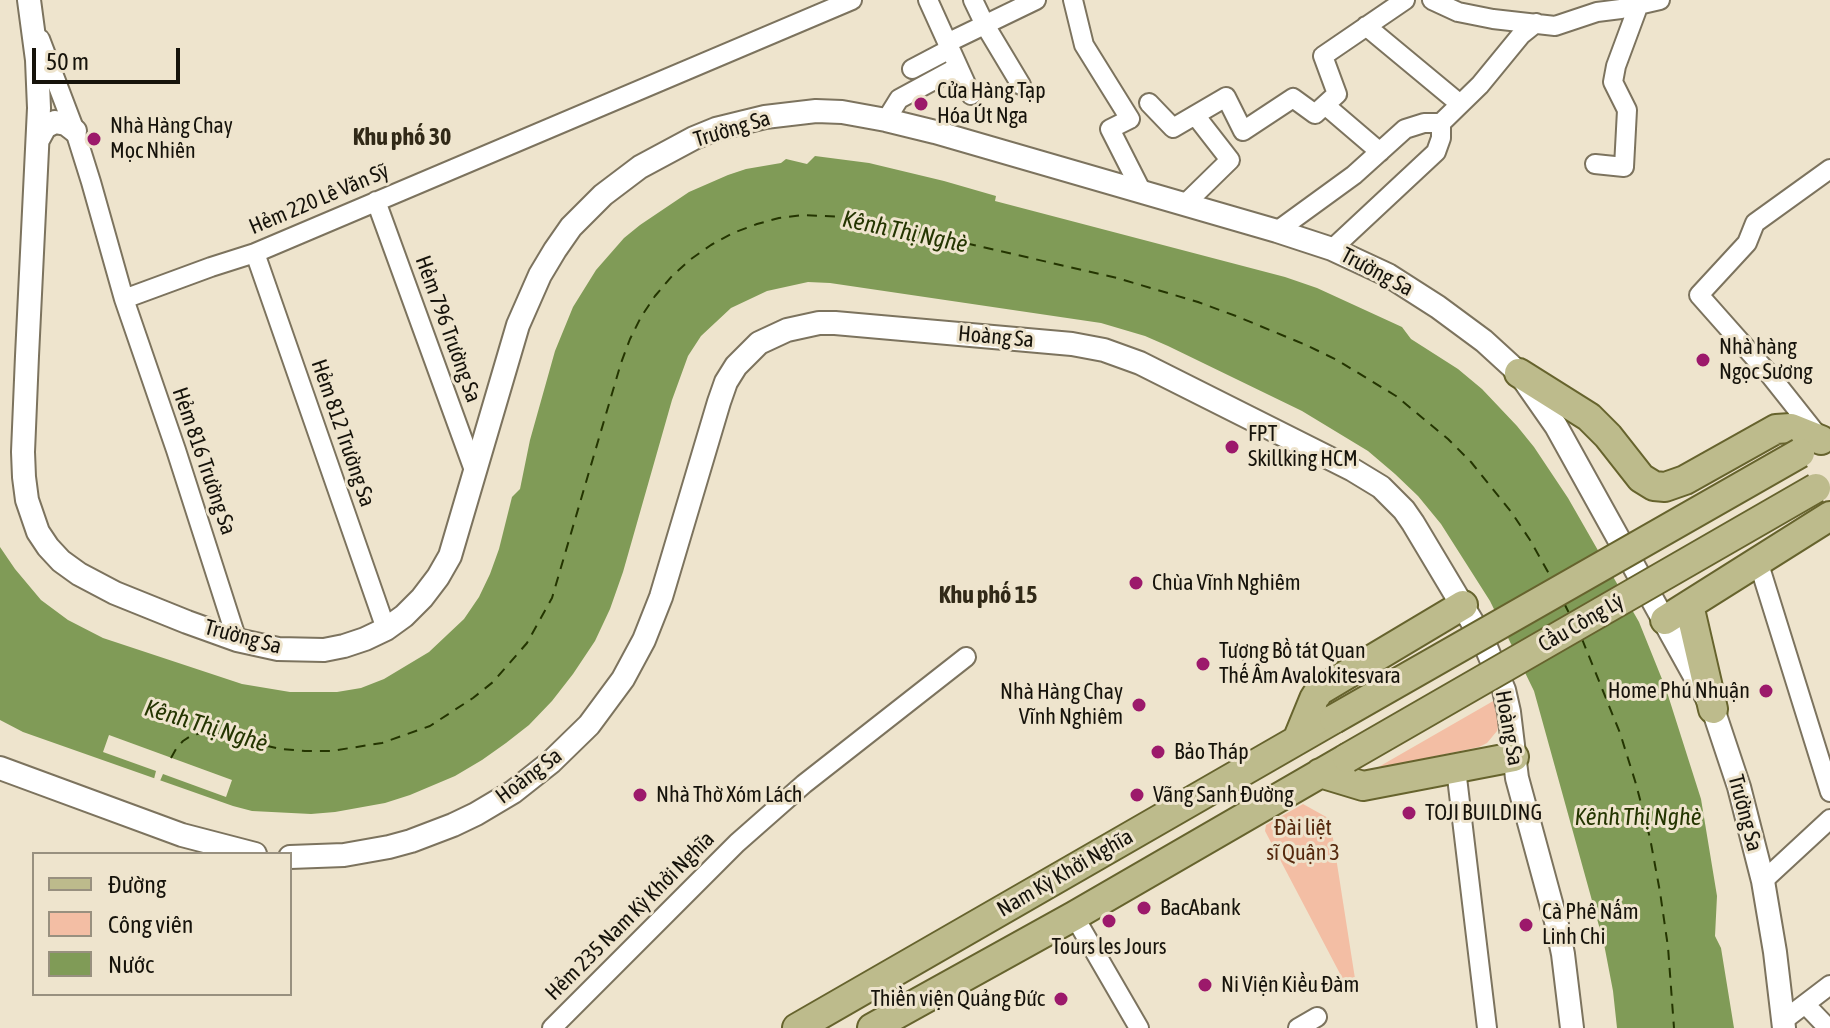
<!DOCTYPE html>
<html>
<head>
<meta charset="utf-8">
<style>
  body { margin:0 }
  #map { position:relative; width:1830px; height:1028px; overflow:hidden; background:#eee4cd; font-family:"Asap Condensed",sans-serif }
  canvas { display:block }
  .legend { position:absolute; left:32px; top:852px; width:260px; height:144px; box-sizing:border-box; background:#eee4cd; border:2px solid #98907f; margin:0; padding:10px 14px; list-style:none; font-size:24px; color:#16130b }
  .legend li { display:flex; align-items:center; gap:16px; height:40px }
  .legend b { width:40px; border:2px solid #98907f }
  .scale { position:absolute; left:32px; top:48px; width:148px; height:36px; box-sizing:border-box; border:4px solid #16130b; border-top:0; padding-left:10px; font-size:24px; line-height:28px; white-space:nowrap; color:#16130b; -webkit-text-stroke:6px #eee4cd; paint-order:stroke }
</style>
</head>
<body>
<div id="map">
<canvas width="1830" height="1028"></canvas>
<ul class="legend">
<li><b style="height:10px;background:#bdbb8c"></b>Đường</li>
<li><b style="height:22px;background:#f3bea4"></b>Công viên</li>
<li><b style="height:22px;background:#809b57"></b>Nước</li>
</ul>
<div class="scale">50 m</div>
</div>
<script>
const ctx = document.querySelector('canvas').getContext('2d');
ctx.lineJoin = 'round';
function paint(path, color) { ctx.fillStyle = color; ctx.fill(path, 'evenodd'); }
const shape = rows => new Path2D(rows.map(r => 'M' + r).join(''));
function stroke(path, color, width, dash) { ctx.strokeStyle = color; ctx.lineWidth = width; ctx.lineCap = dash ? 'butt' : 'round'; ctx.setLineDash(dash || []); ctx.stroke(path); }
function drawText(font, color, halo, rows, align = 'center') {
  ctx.font = font + ' "Asap Condensed",sans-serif'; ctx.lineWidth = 6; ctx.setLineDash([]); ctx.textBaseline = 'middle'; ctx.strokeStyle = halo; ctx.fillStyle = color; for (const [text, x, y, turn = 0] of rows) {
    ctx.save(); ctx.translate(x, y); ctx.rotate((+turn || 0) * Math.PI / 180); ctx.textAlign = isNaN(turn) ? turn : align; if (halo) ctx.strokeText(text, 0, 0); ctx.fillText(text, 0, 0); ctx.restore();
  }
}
const green = shape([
  [1495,700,1501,714,1497,731,1487,743,1479,747,1375,769],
  [1303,804,1330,819,1356,985,1353,989,1347,987,1265,831,1266,825]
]);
const water = shape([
  [815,156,869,163,944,181,996,196,995,201,1285,277,1317,288,1402,327,1411,339,1458,369,1482,389,1517,426,1534,447,1568,498,1639,622,1666,689,1701,799,1717,896,1715,936,1721,948,1734,1028,1617,1028,1613,991,1604,944,1534,691,1490,601,1441,524,1418,496,1395,474,1368,451,1302,411,1168,346,1145,336,1101,323,830,283,808,282,767,291,731,308,701,336,688,356,672,400,623,572,610,609,595,641,573,674,552,701,529,725,506,743,482,760,455,776,410,795,385,803,335,812,311,814,252,811,233,806,23,732,0,720,0,547,15,569,41,600,68,620,103,638,242,684,290,692,337,692,361,688,384,679,429,652,464,619,479,597,490,574,499,549,512,497,520,489,530,440,555,351,573,307,596,270,624,238,640,225,689,192,728,175,746,169,781,163,786,159,807,164]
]);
const pier = shape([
  [109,735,232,780,226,797,163,774,160,781,154,779,156,771,103,752]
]);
const ferry = shape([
  [1564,603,1570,615],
  [1582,639,1620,733,1636,784,1650,838,1660,892,1668,947,1674,1028],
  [171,758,176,749,183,741,192,735,210,732,280,749,305,751,331,751,382,743,430,726,473,698,493,682,527,643,552,598,621,363,630,339,641,317,655,296,672,276,691,259,711,245,733,233,757,224,779,218,802,215,847,217,870,221,1117,278,1198,302,1236,316,1306,345,1337,360,1396,396,1448,439,1471,462,1512,513,1530,540,1552,579]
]);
const minor = shape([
  [928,0,971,95],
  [973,0,985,25,1021,85],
  [1073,0,1084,45,1130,119,1110,129,1142,192],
  [1432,0,1458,12,1493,19,1555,26,1597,12,1621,9,1660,0],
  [1366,26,1460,104],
  [40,39,75,131,91,182,124,299,211,267,255,253,852,0],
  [947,43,1036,0],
  [912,69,950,49],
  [1149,103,1173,128,1226,97,1243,131,1293,98,1315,114,1337,94,1323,56,1405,0],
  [1325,105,1380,152],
  [886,120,899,99,958,67],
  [1441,123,1480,85,1521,35,1536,23],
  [1595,164,1624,167,1627,110,1613,82,1616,66,1639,4],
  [376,201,475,473],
  [1184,205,1230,160,1195,115],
  [1277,231,1354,175,1405,129,1424,123,1441,123],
  [1332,249,1436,152,1441,138,1441,123],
  [255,253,386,629],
  [124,299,176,450,237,640],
  [1819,437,1769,374,1699,295,1747,243,1755,223,1830,169],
  [1758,561,1830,792],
  [1456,769,1487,1028],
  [1763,881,1830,819],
  [1074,916,1139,1028],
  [1805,1004,1828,1028],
  [1784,1020,1830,985],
  [552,1028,737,843,804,784,966,657],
  [1298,1028,1317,1017]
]);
const tertiary = shape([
  [29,0,37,60,39,108,27,356,23,452,24,477,27,500,38,532,48,547,61,561,79,574,115,593,187,622,237,640,278,649,324,650,344,646,365,639,386,629,404,616,422,598,438,577,450,556,518,325,540,275,555,250,571,227,603,195,640,167,694,138,716,129,765,117,816,111,842,112,886,120,935,132,1277,231,1332,249,1388,275,1438,307,1484,341,1519,373,1556,426,1713,709,1739,787,1763,881,1775,952,1784,1028],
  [39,138,45,127,55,122,66,124,75,131],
  [0,768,182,835,255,854],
  [290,857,344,855,389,847,411,841,453,825,476,814,513,792,551,762,589,725,623,679,644,640,661,597,719,402,726,382,736,366,759,343,787,330,819,323,835,323,1072,344,1104,350,1140,363,1353,470,1381,487,1404,510,1413,523,1483,640,1504,690,1509,712,1517,778,1557,925,1563,954,1572,1028]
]);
const primary = shape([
  [1519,373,1589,417,1608,436,1641,478,1654,486,1665,487,1685,480,1776,429,1791,428,1821,440],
  [1689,605,1713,709],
  [1665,620,1830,516],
  [1298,738,1314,699,1319,691,1463,605],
  [1320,773,1363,786,1514,757],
  [797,1028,1334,719],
  [872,1028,1074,916,1347,758]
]);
const primaryBridge = shape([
  [1334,719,1800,453],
  [1347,758,1816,488]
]);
const markers = [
  [921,104,8,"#9c196b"],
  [94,139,8,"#9c196b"],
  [1703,360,8,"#9c196b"],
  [1232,447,8,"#9c196b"],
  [1136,583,8,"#9c196b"],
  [1203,664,8,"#9c196b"],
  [1766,691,8,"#9c196b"],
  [1139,705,8,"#9c196b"],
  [1158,752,8,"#9c196b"],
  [640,795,8,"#9c196b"],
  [1137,795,8,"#9c196b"],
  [1409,813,8,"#9c196b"],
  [1144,908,8,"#9c196b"],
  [1109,921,8,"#9c196b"],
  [1526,925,8,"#9c196b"],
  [1205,985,8,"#9c196b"],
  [1061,999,8,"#9c196b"]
];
const poiNames = [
  ["Cửa Hàng Tạp",937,91],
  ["Hóa Út Nga",937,116],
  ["Nhà Hàng Chay",110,126],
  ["Mọc Nhiên",110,151],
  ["Nhà hàng",1719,347],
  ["Ngọc Sương",1719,372],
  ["FPT",1248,434],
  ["Skillking HCM",1248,459],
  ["Chùa Vĩnh Nghiêm",1152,583],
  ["Tượng Bồ tát Quan",1219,651],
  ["Thế Âm Avalokitesvara",1219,676],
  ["Home Phú Nhuận",1750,691,"right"],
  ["Nhà Hàng Chay",1123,692,"right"],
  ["Vĩnh Nghiêm",1123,717,"right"],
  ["Bảo Tháp",1174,752],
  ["Nhà Thờ Xóm Lách",656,795],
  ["Vãng Sanh Đường",1153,795],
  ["TOJI BUILDING",1425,813],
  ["BacAbank",1160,908],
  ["Cà Phê Nấm",1542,912],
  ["Linh Chi",1542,937],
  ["Tours les Jours",1109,947,"center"],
  ["Ni Viện Kiều Đàm",1221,985],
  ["Thiền viện Quảng Đức",1045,999,"right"]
];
const streetNames = [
  ["Trường Sa",732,129,-17],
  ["Hẻm 220 Lê Văn Sỹ",319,199,-23],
  ["Trường Sa",1377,272,28],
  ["Hẻm 796 Trường Sa",448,329,70],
  ["Hoàng Sa",996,337,5],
  ["Hẻm 812 Trường Sa",343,433,71],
  ["Hẻm 816 Trường Sa",204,461,71],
  ["Cầu Công Lý",1581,623,-30],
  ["Trường Sa",243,637,15],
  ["Hoàng Sa",1509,728,80],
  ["Hoàng Sa",529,776,-37],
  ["Trường Sa",1745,813,75],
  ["Nam Kỳ Khởi Nghĩa",1065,873,-30],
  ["Hẻm 235 Nam Kỳ Khởi Nghĩa",630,916,-45]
];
const parkNames = [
  ["Đài liệt",1303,828],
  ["sĩ Quận 3",1303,853]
];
const neighbourhoodNames = [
  ["Khu phố 30",402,137],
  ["Khu phố 15",988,595]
];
const waterNames = [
  ["Kênh Thị Nghè",905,232,12],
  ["Kênh Thị Nghè",206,726,17],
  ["Kênh Thị Nghè",1638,817]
];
paint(green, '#f3bea4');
paint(water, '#809b57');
paint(pier, '#eee4cd');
stroke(ferry, '#243501', 2, [10, 8]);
stroke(minor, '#7c735e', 22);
stroke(tertiary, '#7c735e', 26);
stroke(primary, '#66632d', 32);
stroke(minor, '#fff', 18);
stroke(tertiary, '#fff', 22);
stroke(primary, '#bdbb8c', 28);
stroke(primaryBridge, '#66632d', 32, []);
stroke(primaryBridge, '#bdbb8c', 28);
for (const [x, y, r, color] of markers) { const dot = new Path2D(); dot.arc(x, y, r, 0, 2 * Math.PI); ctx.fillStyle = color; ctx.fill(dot); stroke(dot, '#eee4cd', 3); }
drawText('22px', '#16130b', '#eee4cd', poiNames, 'left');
drawText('22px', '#16130b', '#eee4cd', streetNames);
drawText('22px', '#56290e', '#eee4cd', parkNames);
drawText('bold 24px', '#312917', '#eee4cd', neighbourhoodNames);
drawText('italic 24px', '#243501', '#eee4cd', waterNames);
</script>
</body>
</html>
